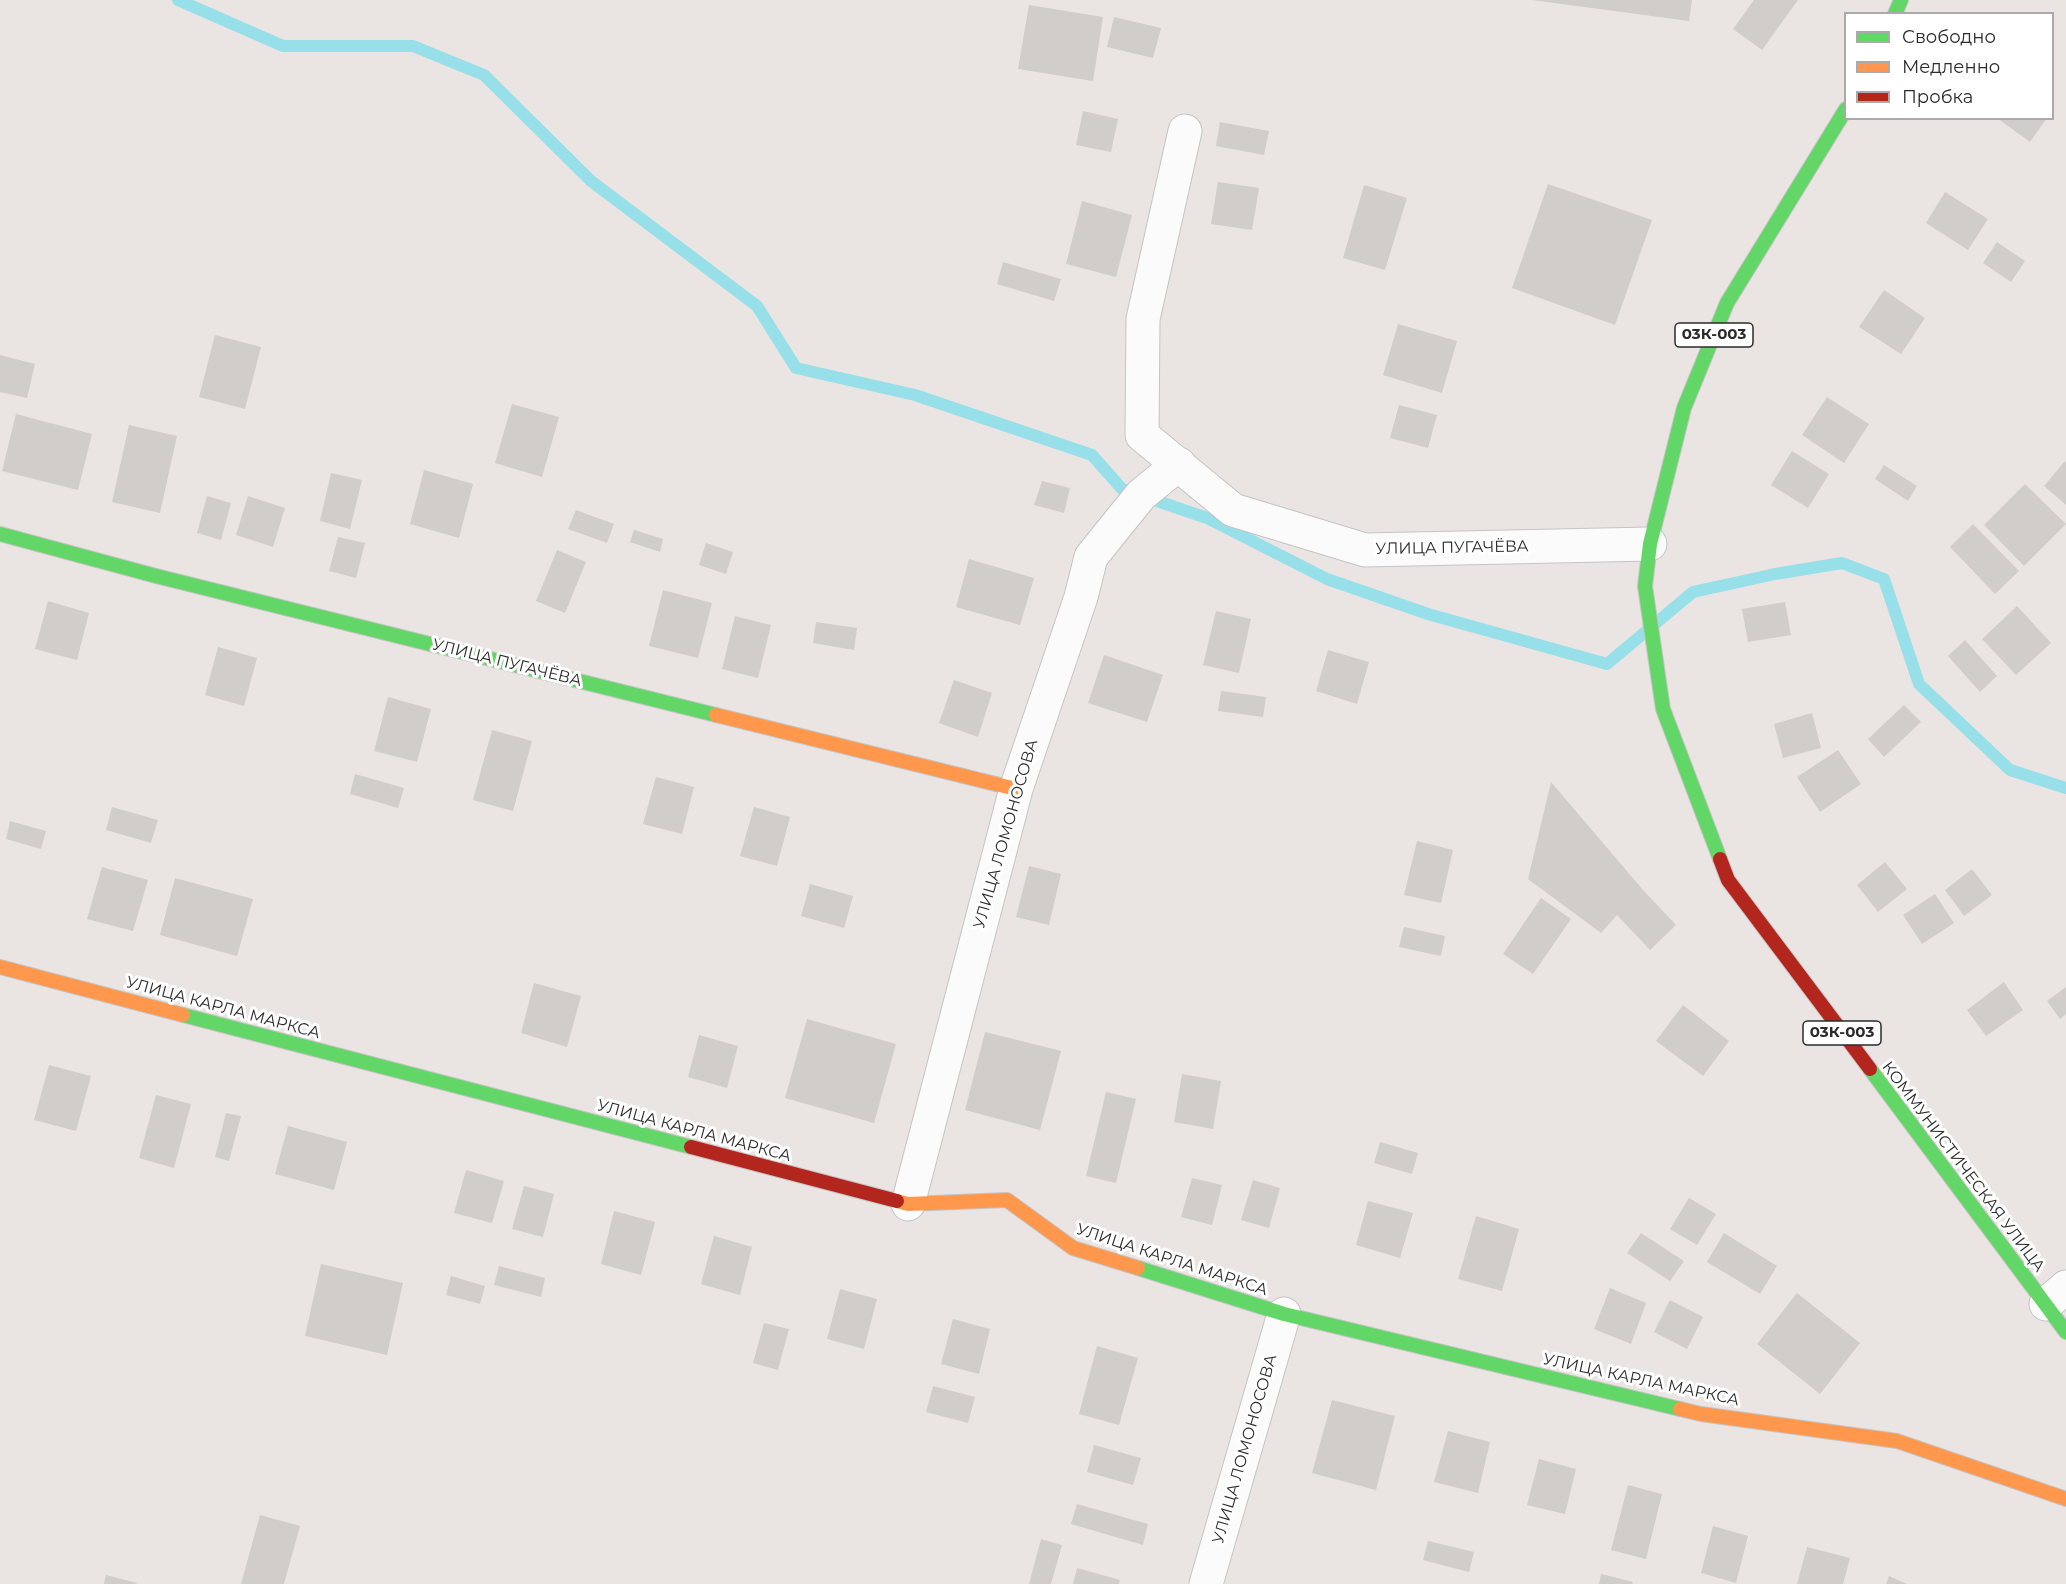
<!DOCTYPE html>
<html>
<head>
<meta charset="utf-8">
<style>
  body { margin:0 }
  #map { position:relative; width:2066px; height:1584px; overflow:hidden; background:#eae5e2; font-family:Montserrat,sans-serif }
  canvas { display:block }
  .legend { position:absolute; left:1844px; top:12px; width:210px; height:108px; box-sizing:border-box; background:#fff; border:2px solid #aaa; margin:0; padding:8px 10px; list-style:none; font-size:18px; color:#2b2b2b }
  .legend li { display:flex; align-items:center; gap:12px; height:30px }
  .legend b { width:30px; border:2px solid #aaa }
</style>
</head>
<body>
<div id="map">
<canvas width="2066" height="1584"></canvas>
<ul class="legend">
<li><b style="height:8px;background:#63d668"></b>Свободно</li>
<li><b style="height:8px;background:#ff974d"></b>Медленно</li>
<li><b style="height:8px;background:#b3261e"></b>Пробка</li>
</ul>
</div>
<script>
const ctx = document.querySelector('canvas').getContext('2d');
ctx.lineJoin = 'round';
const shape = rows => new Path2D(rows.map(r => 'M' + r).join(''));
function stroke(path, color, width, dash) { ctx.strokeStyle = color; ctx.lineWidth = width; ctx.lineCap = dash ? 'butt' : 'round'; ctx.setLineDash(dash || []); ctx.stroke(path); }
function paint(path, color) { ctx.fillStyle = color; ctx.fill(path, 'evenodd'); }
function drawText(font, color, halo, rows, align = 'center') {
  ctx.font = font + ' Montserrat,sans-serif'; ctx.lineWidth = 6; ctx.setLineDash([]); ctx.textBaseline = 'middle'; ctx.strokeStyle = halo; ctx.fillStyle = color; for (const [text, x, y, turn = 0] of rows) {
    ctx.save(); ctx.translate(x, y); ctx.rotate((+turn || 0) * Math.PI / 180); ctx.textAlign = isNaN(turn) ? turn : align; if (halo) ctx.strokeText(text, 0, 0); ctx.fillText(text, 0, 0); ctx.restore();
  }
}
const stream = shape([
  [178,0,283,46,413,46,484,75,591,181,757,306,796,368,915,395,1092,455,1122,489,1207,518,1327,579,1428,614,1607,664,1693,592,1775,574,1842,563,1884,579,1919,684,2010,770,2066,788]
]);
const building = shape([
  [1532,0,1692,0,1689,21],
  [1754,0,1798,0,1762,50,1733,29],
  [1029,5,1103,17,1093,81,1018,69],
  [1114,17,1161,28,1153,58,1107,47],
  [1083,111,1118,119,1111,152,1076,145],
  [1997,118,2047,118,2030,142],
  [1220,122,1269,131,1264,155,1216,146],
  [1218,182,1259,188,1252,230,1211,224],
  [1548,184,1652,220,1615,325,1512,288],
  [1364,185,1407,198,1385,270,1343,258],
  [1945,192,1988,219,1968,250,1926,223],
  [1082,201,1132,215,1116,277,1066,264],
  [1997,242,2025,261,2011,282,1983,263],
  [1003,262,1061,279,1054,301,997,284],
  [1884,290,1925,318,1901,354,1859,327],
  [1398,324,1457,341,1442,393,1383,375],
  [215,335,261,347,245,409,199,397],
  [0,355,35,364,27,398,0,392],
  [1827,397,1869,424,1844,463,1802,435],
  [512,404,559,417,542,477,495,463],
  [1399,405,1437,415,1428,448,1390,438],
  [16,414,92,434,78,490,2,471],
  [129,425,177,436,160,513,112,502],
  [1792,451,1829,474,1808,508,1771,485],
  [2065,461,2066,463,2066,505,2044,486],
  [1884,465,1917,486,1908,501,1875,479],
  [424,470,473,484,459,538,410,524],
  [331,473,362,480,350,529,320,521],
  [1042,481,1070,488,1064,513,1034,505],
  [2025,484,2066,524,2024,566,1984,525],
  [207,496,231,503,221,540,197,533],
  [248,496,285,508,273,547,236,535],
  [576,510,614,524,607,543,568,529],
  [1973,524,2019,571,1995,594,1950,547],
  [634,530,663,539,660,552,630,542],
  [338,537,365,543,356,578,329,571],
  [706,543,733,552,726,574,699,565],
  [557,550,586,562,565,613,536,601],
  [969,559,1034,578,1020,625,956,607],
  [663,590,712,603,698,658,649,646],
  [48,601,89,613,77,660,35,649],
  [1785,602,1791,635,1748,642,1742,609],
  [2017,606,2051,643,2016,675,1982,639],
  [1216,611,1251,619,1239,673,1203,665],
  [735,616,771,625,758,678,722,669],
  [816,622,857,628,854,650,813,643],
  [1965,640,1997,676,1980,692,1948,656],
  [218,647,257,658,244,706,205,695],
  [1328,650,1369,662,1357,704,1316,691],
  [1104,655,1163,675,1147,722,1088,703],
  [954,680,992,693,978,737,939,723],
  [1221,691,1266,697,1263,717,1218,711],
  [388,697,431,709,417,762,374,751],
  [1904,705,1921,722,1884,757,1868,739],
  [1812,713,1821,748,1783,758,1774,724],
  [492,730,532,741,513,811,473,800],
  [1838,750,1861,784,1820,812,1797,777],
  [355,774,404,788,398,808,350,794],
  [656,777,694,787,682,834,643,824],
  [1551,782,1643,890,1676,925,1650,950,1617,915,1601,933,1528,879],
  [112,807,158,820,151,843,106,830],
  [754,807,790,817,777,866,740,856],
  [10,821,46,831,41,849,6,839],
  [1417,841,1453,850,1441,903,1404,895],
  [1885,862,1907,889,1878,912,1857,885],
  [1029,866,1061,874,1049,925,1016,917],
  [102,867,148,880,133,931,87,919],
  [1972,869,1992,895,1964,916,1945,890],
  [175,878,253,899,237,956,160,935],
  [810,884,853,896,844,928,801,916],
  [1935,894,1954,923,1922,944,1903,915],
  [1541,898,1571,919,1533,974,1503,954],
  [1404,927,1445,936,1441,956,1399,947],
  [2004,982,2023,1010,1986,1036,1967,1010],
  [534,983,581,996,567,1047,521,1033],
  [2066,987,2066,1014,2060,1019,2047,1001],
  [1683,1005,1729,1041,1703,1076,1656,1041],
  [807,1019,896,1044,874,1123,785,1098],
  [985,1032,1061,1051,1040,1130,965,1110],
  [699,1035,738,1046,727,1088,688,1077],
  [49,1065,91,1076,76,1131,34,1120],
  [1182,1074,1221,1081,1213,1129,1174,1122],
  [1106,1092,1136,1099,1116,1183,1086,1176],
  [156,1095,191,1104,174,1168,139,1158],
  [226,1113,241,1116,229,1161,215,1157],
  [288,1126,347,1142,334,1190,275,1174],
  [1380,1142,1418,1153,1412,1174,1374,1163],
  [466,1170,504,1181,492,1223,454,1213],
  [1192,1178,1222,1185,1212,1225,1181,1217],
  [1253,1180,1280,1188,1269,1228,1241,1220],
  [524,1186,554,1194,543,1237,512,1229],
  [1689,1198,1716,1214,1697,1245,1670,1229],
  [1368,1201,1413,1213,1400,1258,1356,1245],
  [614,1211,655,1222,641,1275,601,1264],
  [1476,1216,1519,1229,1502,1291,1458,1279],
  [1641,1233,1684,1261,1670,1281,1627,1253],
  [1724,1233,1777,1266,1760,1294,1707,1262],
  [714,1236,752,1247,740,1295,701,1284],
  [321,1264,403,1283,387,1355,305,1336],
  [499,1266,545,1278,541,1297,494,1285],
  [451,1276,485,1286,480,1304,446,1295],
  [1610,1288,1646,1303,1631,1344,1594,1329],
  [840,1289,877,1299,864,1349,827,1339],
  [1797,1293,1860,1343,1820,1394,1757,1344],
  [1670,1300,1703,1317,1687,1349,1654,1332],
  [953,1319,990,1329,979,1374,941,1364],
  [764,1323,789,1329,778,1370,753,1363],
  [1097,1346,1138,1358,1119,1425,1079,1414],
  [933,1386,975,1397,968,1423,926,1412],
  [1332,1400,1395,1416,1376,1490,1312,1473],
  [1448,1431,1490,1442,1478,1493,1434,1482],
  [1094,1445,1141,1458,1133,1485,1087,1472],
  [1539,1459,1576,1469,1565,1514,1527,1505],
  [1628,1485,1662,1494,1646,1559,1611,1550],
  [1077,1504,1148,1524,1143,1545,1071,1524],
  [260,1515,300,1526,284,1584,241,1584],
  [1713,1526,1748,1536,1736,1583,1701,1573],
  [1041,1539,1062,1545,1051,1584,1029,1584],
  [1428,1541,1474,1552,1469,1572,1423,1560],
  [1807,1547,1850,1558,1843,1584,1797,1584],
  [1077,1568,1120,1580,1119,1584,1073,1584],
  [1601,1574,1633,1582,1632,1584,1599,1584],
  [106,1575,137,1583,136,1584,104,1584],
  [1889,1576,1907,1584,1886,1584]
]);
const street = shape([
  [1185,131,1143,319,1142,435,1233,510,1365,550,1650,544],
  [908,1204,1016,789,1081,597,1091,557,1141,495,1179,464],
  [2046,1304,2066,1287],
  [1206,1584,1284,1314]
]);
const fast = shape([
  [1895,14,1901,0],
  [0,534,156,576,716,715],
  [1720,859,1663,709,1645,586,1650,544,1684,408,1727,303,1846,109],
  [183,1015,691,1147],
  [1870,1069,2066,1332],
  [1138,1268,1284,1314,1680,1409]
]);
const slow = shape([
  [716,715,1016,789],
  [0,967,183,1015],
  [897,1201,908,1204,1007,1200,1073,1248,1138,1268],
  [1680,1409,1701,1414,1897,1441,2066,1499]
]);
const jam = shape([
  [1720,859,1728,880,1870,1069],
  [691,1147,897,1201]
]);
const shields = [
  [1714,335,78],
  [1842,1033,78]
];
const shieldNames = [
  ["03К-003",1714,335],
  ["03К-003",1842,1033]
];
const streetNames = [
  ["УЛИЦА ПУГАЧЁВА",1452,548,-1],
  ["УЛИЦА ПУГАЧЁВА",507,663,14],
  ["УЛИЦА ЛОМОНОСОВА",1006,834,-74],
  ["УЛИЦА КАРЛА МАРКСА",223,1008,15],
  ["УЛИЦА КАРЛА МАРКСА",694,1131,15],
  ["КОММУНИСТИЧЕСКАЯ УЛИЦА",1963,1167,53],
  ["УЛИЦА КАРЛА МАРКСА",1172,1260,18],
  ["УЛИЦА КАРЛА МАРКСА",1641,1380,12],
  ["УЛИЦА ЛОМОНОСОВА",1245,1449,-74]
];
stroke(stream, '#97dfe9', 12);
paint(building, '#d0cdcb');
stroke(street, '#c5c4c4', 35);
stroke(fast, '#c5c4c4', 16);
stroke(slow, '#c5c4c4', 16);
stroke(jam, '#c5c4c4', 16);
stroke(street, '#fcfbfb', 33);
stroke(fast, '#63d668', 14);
stroke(slow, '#ff974d', 14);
stroke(jam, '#b3261e', 14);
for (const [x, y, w] of shields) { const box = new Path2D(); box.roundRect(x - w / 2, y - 12, w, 24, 4.5); ctx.fillStyle = '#fff'; ctx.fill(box); stroke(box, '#2b2b2b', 1.5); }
drawText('bold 15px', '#2b2b2b', null, shieldNames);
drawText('16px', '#2b2b2b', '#fff', streetNames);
</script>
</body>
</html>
